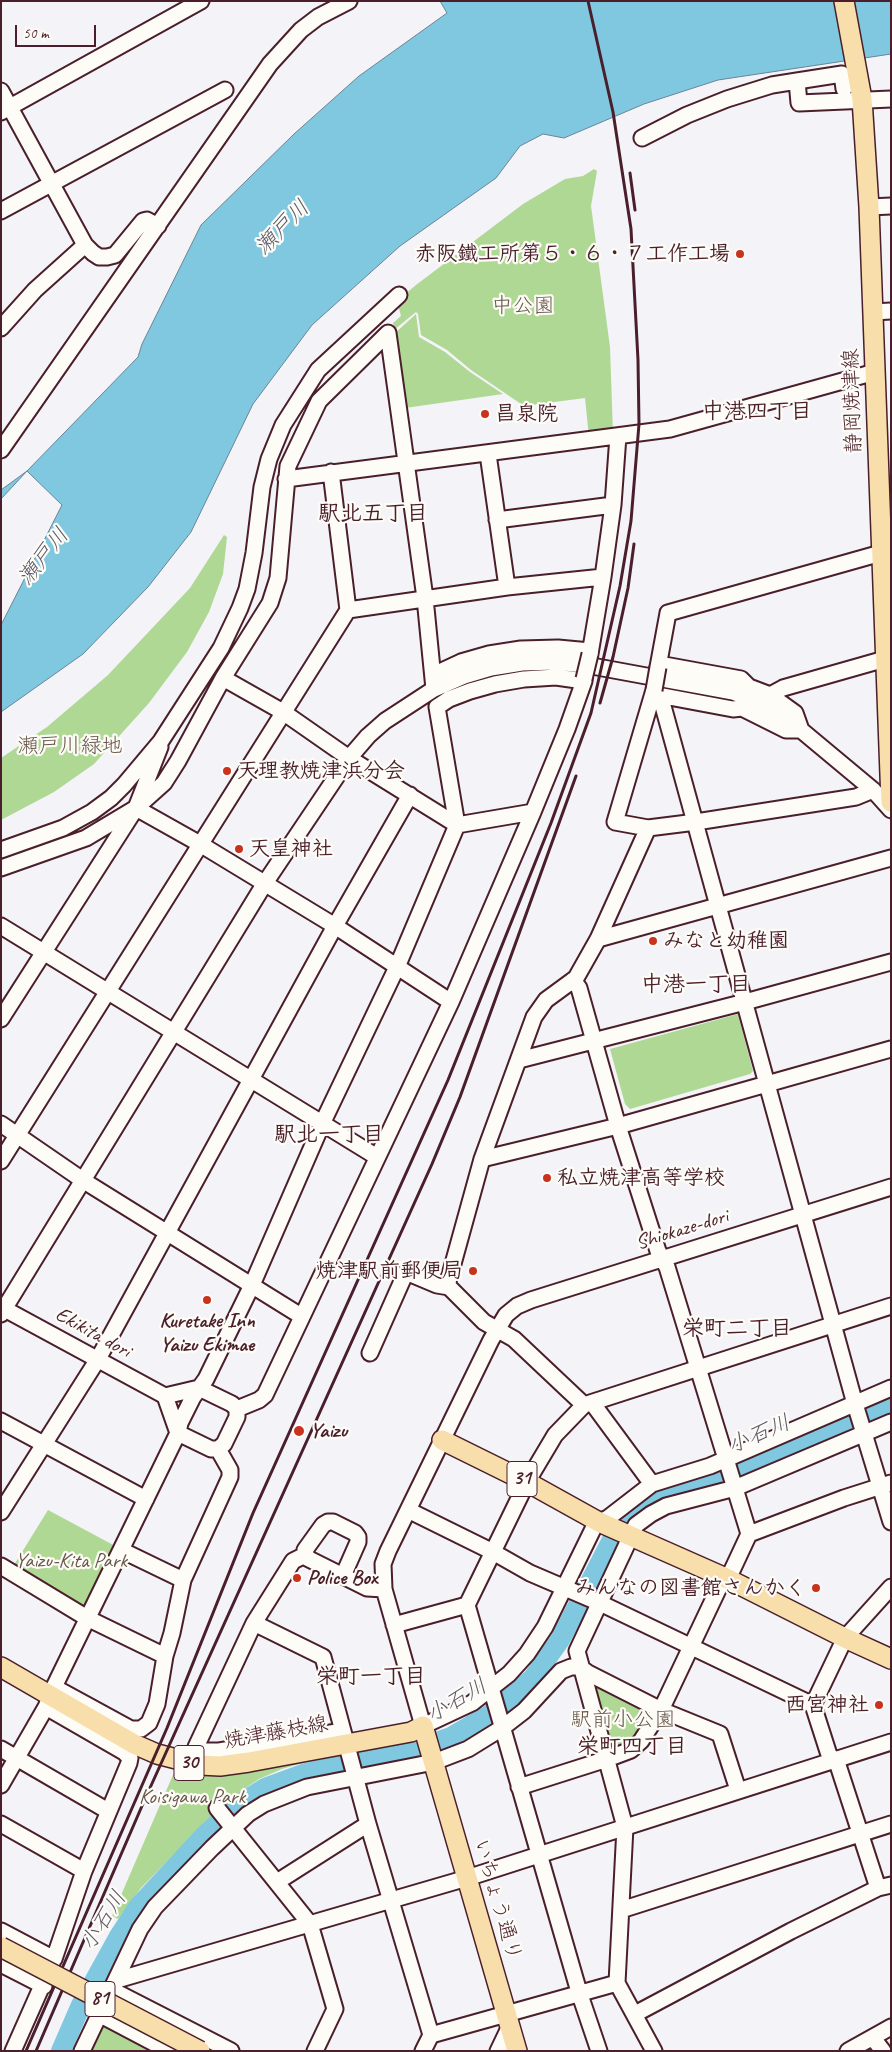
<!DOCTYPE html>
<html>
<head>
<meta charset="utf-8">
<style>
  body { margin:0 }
  #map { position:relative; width:892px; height:2052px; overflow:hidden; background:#f4f3f8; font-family:Caveat,sans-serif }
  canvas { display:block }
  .frame { position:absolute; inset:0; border:2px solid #4a1f2b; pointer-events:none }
  .scale { position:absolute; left:15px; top:25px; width:81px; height:22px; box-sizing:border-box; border:2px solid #4a1f2b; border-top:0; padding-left:6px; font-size:15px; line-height:18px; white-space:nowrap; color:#4a1f2b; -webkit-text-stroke:4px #fdfcf7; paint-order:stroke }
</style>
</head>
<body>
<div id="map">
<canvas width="892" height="2052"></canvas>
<div class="frame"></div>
<div class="scale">50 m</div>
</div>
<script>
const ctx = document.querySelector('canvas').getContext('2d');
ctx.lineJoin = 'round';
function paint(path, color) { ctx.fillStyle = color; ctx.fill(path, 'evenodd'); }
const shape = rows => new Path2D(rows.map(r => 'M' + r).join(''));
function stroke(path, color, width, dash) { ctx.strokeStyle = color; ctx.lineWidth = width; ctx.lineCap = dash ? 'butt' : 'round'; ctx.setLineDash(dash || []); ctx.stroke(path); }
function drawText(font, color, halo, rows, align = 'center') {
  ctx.font = font + ' Caveat,"Klee One",sans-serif'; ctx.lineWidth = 4.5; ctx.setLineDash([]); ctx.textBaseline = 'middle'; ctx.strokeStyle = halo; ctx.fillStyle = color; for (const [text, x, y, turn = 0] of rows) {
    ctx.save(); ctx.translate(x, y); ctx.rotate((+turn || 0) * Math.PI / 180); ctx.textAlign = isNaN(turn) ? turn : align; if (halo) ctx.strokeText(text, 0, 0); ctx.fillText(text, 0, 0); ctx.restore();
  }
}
const green = shape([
  [594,169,597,171,591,206,610,347,613,434,589,437,585,398,524,406,471,370,447,350,421,335,418,314,416,312,394,330,393,323,401,316,397,301,416,285,523,204,565,179,583,176],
  [416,314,419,337,445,352,470,372,503,394,405,408,395,333],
  [224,535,227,537,223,574,209,612,187,652,149,703,94,764,54,792,1,820,1,758,47,727,108,675,190,588],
  [738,1014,753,1071,750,1074,630,1109,625,1104,610,1049],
  [48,1510,117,1547,87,1606,81,1607,14,1565],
  [589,1678,655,1710,632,1743,617,1751,609,1745],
  [304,1759,306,1762,282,1769,259,1779,225,1802,141,1888,118,1919,112,1916,176,1768],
  [106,2023,160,2051,89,2051,101,2024]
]);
const water = shape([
  [440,1,891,1,891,54,718,80,644,104,564,138,543,134,520,146,496,178,400,246,312,325,253,404,191,532,148,587,83,654,1,712,1,625,62,505,27,471,1,499,1,490,27,471,138,357,142,344,201,225,294,134,359,76,447,13,440,1]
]);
const river = shape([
  [61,2051,81,2005,118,1938,138,1907,204,1836,238,1805,265,1788,306,1773,416,1749,451,1737,489,1715,532,1679,560,1640,618,1528,627,1518,661,1494,739,1471,891,1404]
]);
const minor = shape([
  [797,81,842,74,844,89],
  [1,91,85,245,93,253,99,257,107,257,115,255,143,221,147,220,158,226],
  [1,112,201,1],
  [642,138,687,115,727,99,772,85,797,81,799,103,891,99],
  [869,207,891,206],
  [1,211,225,90],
  [873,312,891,311],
  [1,328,35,290,85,245],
  [1,450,270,64,301,30,318,17,349,1],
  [488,454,507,587],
  [286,479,670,429,875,372],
  [497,520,613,505],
  [348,610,507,587,603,577],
  [590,654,603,577,613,505,618,436],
  [658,667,668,613,881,553],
  [433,675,461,662,489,654,521,649,558,648,590,651],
  [584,681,556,677,524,679,495,684,470,691,449,699,437,707,457,825,533,812,567,729,584,681,584,679],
  [654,690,615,822,648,828,696,822,856,797,873,790],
  [653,694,663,706,855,1404,891,1522],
  [653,694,733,709,742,708,786,730,801,730,795,713,770,695,749,687,741,679,659,664],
  [770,695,783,688,885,659],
  [136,808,200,844,335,926,451,1002],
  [1,850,63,828,92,812,111,798,124,785,161,741,221,648,240,608,247,589,254,553,262,487,269,459,283,425,318,370,399,295],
  [1,868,86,838,136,808,164,783,178,761,223,678,270,603,278,578,288,466,319,401,388,333,425,598,434,689],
  [1,926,377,1157],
  [598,939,891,858],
  [573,980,579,988,618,1126,658,1251,667,1267,749,1534,728,1579],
  [1,1019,136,808,160,747],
  [519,1060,745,1002,891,962],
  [1,1124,84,1181,301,1316],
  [482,1159,618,1126,891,1049],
  [1,1161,348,610,331,472],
  [891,1187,531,1300,517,1306,506,1315,491,1340,388,1551,383,1564,384,1589,423,1726,472,1703,509,1674,527,1654,545,1627,594,1527,599,1522,608,1518,652,1484,710,1466,891,1388],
  [1,1307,165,1396],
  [1,1314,265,883,349,758,368,736,385,721,434,689,464,676,491,668,522,663,556,662,592,666,733,692,763,704,801,730,873,790,891,810],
  [370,1353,406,1272,437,1285,449,1287],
  [199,1388,232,1404,237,1409,237,1417,224,1444,218,1449,211,1449,178,1433,165,1396,199,1388],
  [593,1404,652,1484],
  [584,1405,514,1339,484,1322,449,1287,448,1282,482,1159,534,1017,546,1000,576,978,598,939,648,828],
  [237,1409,259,1400,265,1395,451,1002,533,812],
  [1,1421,146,1499],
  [408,1510,493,1552,530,1573,600,1603,813,1705],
  [1,1512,98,1359,335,926,410,795],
  [749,1534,844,1498,891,1483],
  [121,1550,183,1580],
  [305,1555,293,1561,254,1623,196,1747,198,1751,219,1751,343,1731],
  [1,1566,87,1618,165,1656],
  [343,1576,358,1542,358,1537,355,1533,333,1522,328,1522,323,1525,305,1550,307,1558,367,1588,384,1589],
  [467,1605,579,1992,599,2051],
  [254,1623,323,1657,368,1824,431,2035,423,2051],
  [394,1625,467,1605,527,1482,555,1435,584,1405,891,1306],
  [54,1687,131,1729,141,1729,149,1723,157,1704,165,1656,172,1633,183,1580,230,1477,230,1470,218,1449],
  [1,1749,108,1811],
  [836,1759,878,1888,891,1885],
  [831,1761,813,1705,845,1638,891,1587],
  [1,1785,46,1707,54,1687,178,1433,180,1423,193,1397,206,1379,252,1285,322,1124,397,967,457,825,349,758,283,712,223,678],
  [519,1787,607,1759,631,1750,641,1741,661,1710,724,1577],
  [217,1808,310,1924,335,2009,315,2051],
  [1,1824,84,1871],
  [277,1882,368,1824],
  [621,1910,891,1824],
  [1,1931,54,1959,84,1871,129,1763,130,1758,124,1752,46,1707],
  [1,1964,44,1986],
  [117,1980,467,1878,891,1742],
  [112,1990,231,2051],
  [99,2014,169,2051],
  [635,2014,791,1931,878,1888],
  [431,2035,617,1983],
  [873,2038,883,2051],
  [13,2051,52,1963],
  [82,2051,140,1929,155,1907,212,1848,248,1814,264,1804,307,1787,434,1762,468,1749,502,1728,524,1711,561,1671,571,1667,580,1667,588,1673,661,1710,720,1734,738,1790],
  [498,2051,510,2026],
  [654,2051,617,1983,625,1827,577,1651,636,1525,651,1514,666,1506,735,1488,891,1422],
  [848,2051,891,2027]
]);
const major = shape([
  [844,1,862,99,869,207,891,802],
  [442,1440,527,1482,599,1522,728,1579,845,1638,891,1659],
  [1,1667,134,1744,157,1754,200,1765,220,1766,249,1762,411,1732,423,1726,517,2051]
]);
const rail = shape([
  [630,173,635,210],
  [600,703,613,657,628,588,634,544],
  [26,2051,167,1728,253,1513,448,1080,551,823,591,713,620,586,631,521,639,424,638,360,631,229,613,112,588,1],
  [36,2051,145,1799,432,1164,460,1097,576,776]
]);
const minorBridge = shape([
  [584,679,590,654],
  [654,690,658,667]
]);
const majorBridge = shape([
  [1,1947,200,2051]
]);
const markers = [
  [740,254,5,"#c8321e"],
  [485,414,5,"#c8321e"],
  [227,771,5,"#c8321e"],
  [239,849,5,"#c8321e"],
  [653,941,5,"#c8321e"],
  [547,1178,5,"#c8321e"],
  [473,1271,5,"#c8321e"],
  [207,1300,5,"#c8321e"],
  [299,1431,6,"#c8321e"],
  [297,1578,5,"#c8321e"],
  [816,1588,5,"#c8321e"],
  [879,1705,5,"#c8321e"]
];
const shields = [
  [522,1479,30],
  [189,1763,30],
  [100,1999,30]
];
const shieldNames = [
  ["31",522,1479],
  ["30",189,1763],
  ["81",100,1999]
];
const poiNames = [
  ["赤阪鐵工所第５・６・７工作工場",730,254,"right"],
  ["昌泉院",495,414],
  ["天理教焼津浜分会",237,771],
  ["天皇神社",249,849],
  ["みなと幼稚園",663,941],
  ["私立焼津高等学校",557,1178],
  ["焼津駅前郵便局",463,1271,"right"],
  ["Kuretake Inn",207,1321,"center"],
  ["Yaizu Ekimae",207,1345,"center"],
  ["Yaizu",310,1431],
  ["Police Box",307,1578],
  ["みんなの図書館さんかく",806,1588,"right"],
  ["西宮神社",869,1705,"right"]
];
const parkNames = [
  ["中公園",523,306],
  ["瀬戸川緑地",70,746],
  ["Yaizu-Kita Park",71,1561],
  ["駅前小公園",623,1720],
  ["Koisigawa Park",192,1797]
];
const streetNames = [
  ["静岡焼津線",853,401,-92],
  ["Shiokaze-dori",682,1230,-17],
  ["Ekikita dori",93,1333,29],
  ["焼津藤枝線",276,1733,-10],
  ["いちょう通り",497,1900,74]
];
const waterNames = [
  ["瀬戸川",283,228,-45],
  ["瀬戸川",44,557,-51],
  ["小石川",759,1435,-23],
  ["小石川",457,1701,-30],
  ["小石川",104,1921,-58]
];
const neighbourhoodNames = [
  ["中港四丁目",757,412],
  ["駅北五丁目",373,514],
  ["中港一丁目",696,985],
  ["駅北一丁目",329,1135],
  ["栄町二丁目",737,1329],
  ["栄町一丁目",371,1677],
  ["栄町四丁目",632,1747]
];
paint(green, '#afd895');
paint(water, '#7fc8df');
stroke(water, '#6a8497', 1);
stroke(river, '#7fc8df', 20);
stroke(minor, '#4a1f2b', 19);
stroke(major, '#4a1f2b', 22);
stroke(minor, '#fdfcf7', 15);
stroke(major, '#f8deab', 19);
stroke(rail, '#4a1f2b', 3);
stroke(minorBridge, '#4a1f2b', 19, []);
stroke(majorBridge, '#4a1f2b', 22, []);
stroke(minorBridge, '#fdfcf7', 15);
stroke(majorBridge, '#f8deab', 19);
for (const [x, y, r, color] of markers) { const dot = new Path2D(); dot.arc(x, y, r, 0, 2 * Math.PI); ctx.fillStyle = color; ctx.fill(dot); stroke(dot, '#fdfcf7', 2); }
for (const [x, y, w] of shields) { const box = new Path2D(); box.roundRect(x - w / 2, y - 17.5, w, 35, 4); ctx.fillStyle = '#fdfcf7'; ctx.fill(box); stroke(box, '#4a1f2b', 1); }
drawText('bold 20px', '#4a1f2b', null, shieldNames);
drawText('bold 21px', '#4a1f2b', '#fdfcf7', poiNames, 'left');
drawText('21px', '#68564b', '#fdfcf7', parkNames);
drawText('21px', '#4a1f2b', '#fdfcf7', streetNames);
drawText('italic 22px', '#5d5a6a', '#fdfcf7', waterNames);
drawText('bold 22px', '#4a1f2b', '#fdfcf7', neighbourhoodNames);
</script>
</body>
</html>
